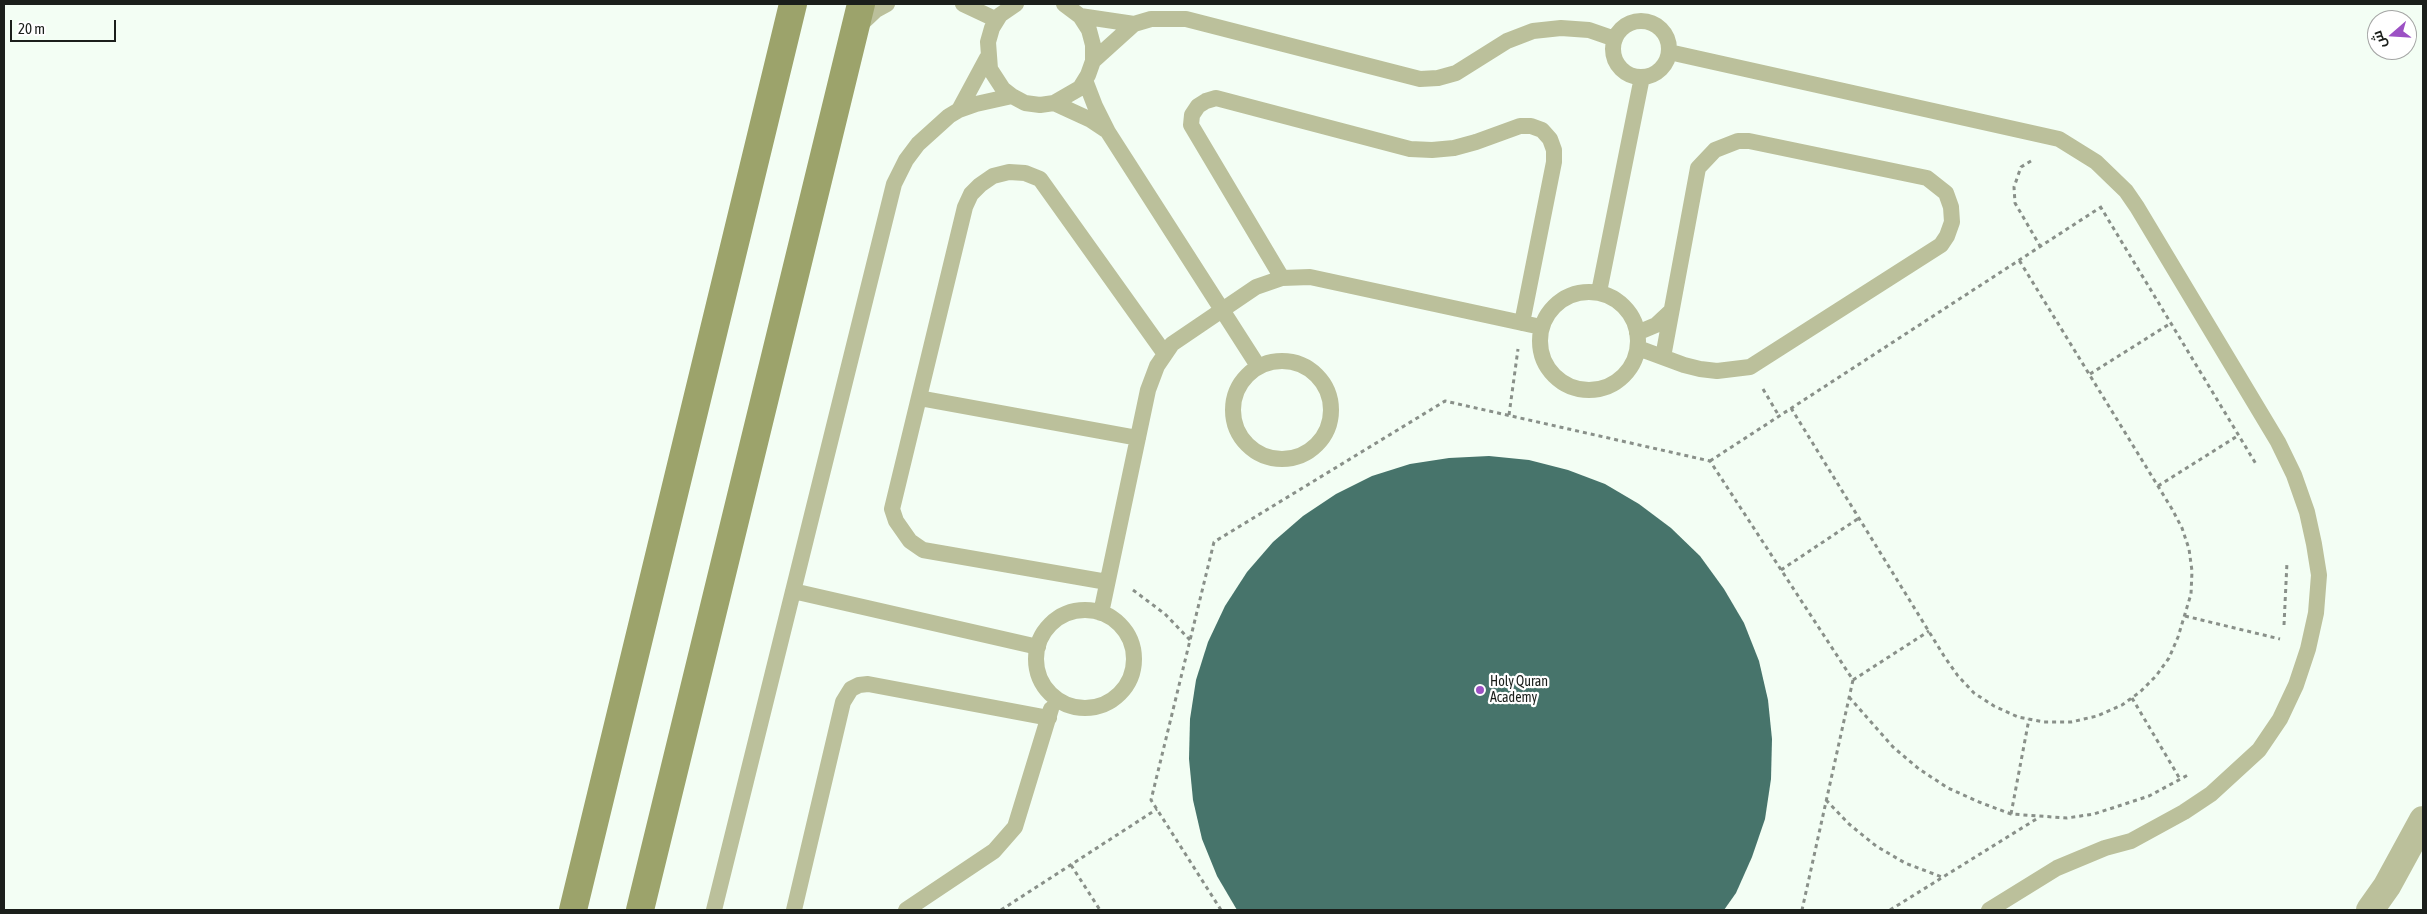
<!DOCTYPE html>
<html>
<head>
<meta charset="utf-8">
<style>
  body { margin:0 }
  #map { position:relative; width:2427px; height:914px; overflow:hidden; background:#f3fef4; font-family:"Asap Condensed",Cairo,sans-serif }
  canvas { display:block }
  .frame { position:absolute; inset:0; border:5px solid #1b1f1b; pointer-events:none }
  .north { position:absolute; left:2367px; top:10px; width:50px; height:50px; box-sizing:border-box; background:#fff; border:1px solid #a4a5a4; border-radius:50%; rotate:251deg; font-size:14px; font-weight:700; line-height:20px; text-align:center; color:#1b1f1b }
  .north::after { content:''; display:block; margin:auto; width:18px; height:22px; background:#9c51c4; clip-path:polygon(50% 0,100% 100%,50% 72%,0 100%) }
  .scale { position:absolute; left:10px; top:20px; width:106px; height:22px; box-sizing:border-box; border:2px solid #1b1f1b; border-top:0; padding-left:6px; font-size:15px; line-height:18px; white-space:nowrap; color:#1b1f1b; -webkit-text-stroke:4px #fff; paint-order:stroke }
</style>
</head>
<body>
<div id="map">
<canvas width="2427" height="914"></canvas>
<div class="frame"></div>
<div class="north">ش</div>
<div class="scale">20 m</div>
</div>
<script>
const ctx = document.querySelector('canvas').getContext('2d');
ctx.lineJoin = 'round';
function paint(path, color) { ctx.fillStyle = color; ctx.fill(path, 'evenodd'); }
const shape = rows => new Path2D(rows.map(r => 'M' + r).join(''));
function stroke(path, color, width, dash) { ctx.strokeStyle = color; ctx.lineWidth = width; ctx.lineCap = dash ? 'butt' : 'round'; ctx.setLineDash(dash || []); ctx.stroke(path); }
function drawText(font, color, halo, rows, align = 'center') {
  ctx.font = font + ' "Asap Condensed",sans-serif'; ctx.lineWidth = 4.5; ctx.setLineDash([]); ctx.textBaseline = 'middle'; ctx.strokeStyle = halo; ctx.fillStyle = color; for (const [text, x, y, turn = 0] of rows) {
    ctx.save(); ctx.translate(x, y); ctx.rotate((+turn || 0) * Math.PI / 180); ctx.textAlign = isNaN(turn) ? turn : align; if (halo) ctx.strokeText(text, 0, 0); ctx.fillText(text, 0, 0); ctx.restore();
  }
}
const building = shape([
  [1489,456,1529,460,1568,470,1605,484,1639,504,1671,528,1700,556,1724,589,1744,623,1759,661,1768,700,1772,739,1771,779,1765,819,1752,857,1736,893,1724,910,1237,910,1217,876,1202,839,1193,800,1189,759,1190,719,1196,680,1208,642,1225,606,1247,572,1273,542,1303,516,1336,494,1372,476,1410,464,1449,458]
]);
const path = shape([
  [2031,161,2021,167,2014,187,2015,203,2040,246],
  [2100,206,2256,464],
  [2090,374,2171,323],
  [1763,389,1779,416],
  [1791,408,1944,656,1958,676,1974,693,1994,706,2018,717,2044,722,2071,722,2097,716,2122,705,2140,692,2156,676,2169,658,2178,637,2191,594,2192,571,2189,549,2182,528,2172,509,2019,260],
  [1509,415,1518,349],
  [1710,461,2101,207],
  [2158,486,2239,435],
  [1781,570,1859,518],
  [1133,590,1165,614,1190,640],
  [2185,616,2280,639],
  [2284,625,2287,562],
  [1853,680,1929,631],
  [1849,697,1893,747,1919,769,1948,788,1979,802,2011,814,2067,818,2094,814,2149,796,2188,775],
  [2132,698,2180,779],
  [1826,800,1849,824,1876,846,1905,863,1942,877],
  [2011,814,2029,719],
  [1071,865,1100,910],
  [1001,910,1157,809],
  [1221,910,1151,800,1214,542,1445,401,1710,461,1853,680,1802,910],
  [1890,910,2038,818]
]);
const service = shape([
  [963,4,997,20],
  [1016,4,1000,15,992,28,988,42,990,69,1003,89,1012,96,1025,103,1040,105,1054,103,1080,88,1088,75,1093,61,1093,45,1089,30,1080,16,1064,4],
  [1080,16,1134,24,1151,19,1186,19,1420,79,1438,78,1456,73,1507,41,1533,31,1561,28,1589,30,1615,39],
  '1613 49a28 28 0 1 1 56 0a28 28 0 1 1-56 0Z',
  [859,26,876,10,887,4],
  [1669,52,2059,139,2096,162,2126,191,2137,207,2278,442,2294,475,2307,512,2314,544,2319,575,2316,613,2308,649,2296,685,2280,719,2259,750,2211,794,2184,812,2131,841,2105,848,2057,868,1989,910],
  [1093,61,1134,24],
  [1085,80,1095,106,1108,132,1258,366],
  [1054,103,1091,120,1106,130],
  [959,110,987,58],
  [1282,278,1191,125,1192,115,1198,106,1206,101,1216,98,1410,149,1432,150,1454,148,1476,142,1520,126,1531,126,1542,130,1550,139,1554,150,1554,162,1522,323],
  '1540 341a49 49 0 1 1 98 0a49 49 0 1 1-98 0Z',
  [1599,292,1642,77],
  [1637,333,1656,325,1671,311],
  [1638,348,1684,365,1700,369,1717,371,1750,367,1941,245,1947,236,1952,222,1951,207,1946,193,1927,178,1749,141,1738,141,1715,150,1698,168,1663,357],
  '1233 410a49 49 0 1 1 98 0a49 49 0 1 1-98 0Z',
  [919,398,1138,438],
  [1107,582,923,550,910,541,896,521,892,509,965,207,971,194,980,185,993,176,1009,172,1025,173,1040,179,1165,354],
  [793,591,1038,647],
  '1036 659a49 49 0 1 1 98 0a49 49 0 1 1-98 0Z',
  [1101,613,1148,390,1157,366,1172,344,1256,287,1282,278,1310,277,1541,327],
  [714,910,894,184,906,160,918,144,949,116,959,110,976,104,1012,96],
  [794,910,843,702,851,689,859,685,868,684,1049,718],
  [906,910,994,851,1015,827,1051,709]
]);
const minor = shape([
  [2370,910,2387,886,2423,820]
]);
const secondary = shape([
  [573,910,793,4],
  [640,910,861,4]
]);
const markers = [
  [1480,690,5,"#9c51c4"]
];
const poiNames = [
  ["Holy Quran",1490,682],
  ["Academy",1490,698]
];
paint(building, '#47746b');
stroke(path, '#899089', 3, [4, 4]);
stroke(service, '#bbc09b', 16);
stroke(minor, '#bbc09b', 28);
stroke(secondary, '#9ca36b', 28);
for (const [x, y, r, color] of markers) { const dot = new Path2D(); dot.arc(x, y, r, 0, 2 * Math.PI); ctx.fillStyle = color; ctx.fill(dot); stroke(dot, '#fff', 2); }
drawText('14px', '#1b1f1b', '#fff', poiNames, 'left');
</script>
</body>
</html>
